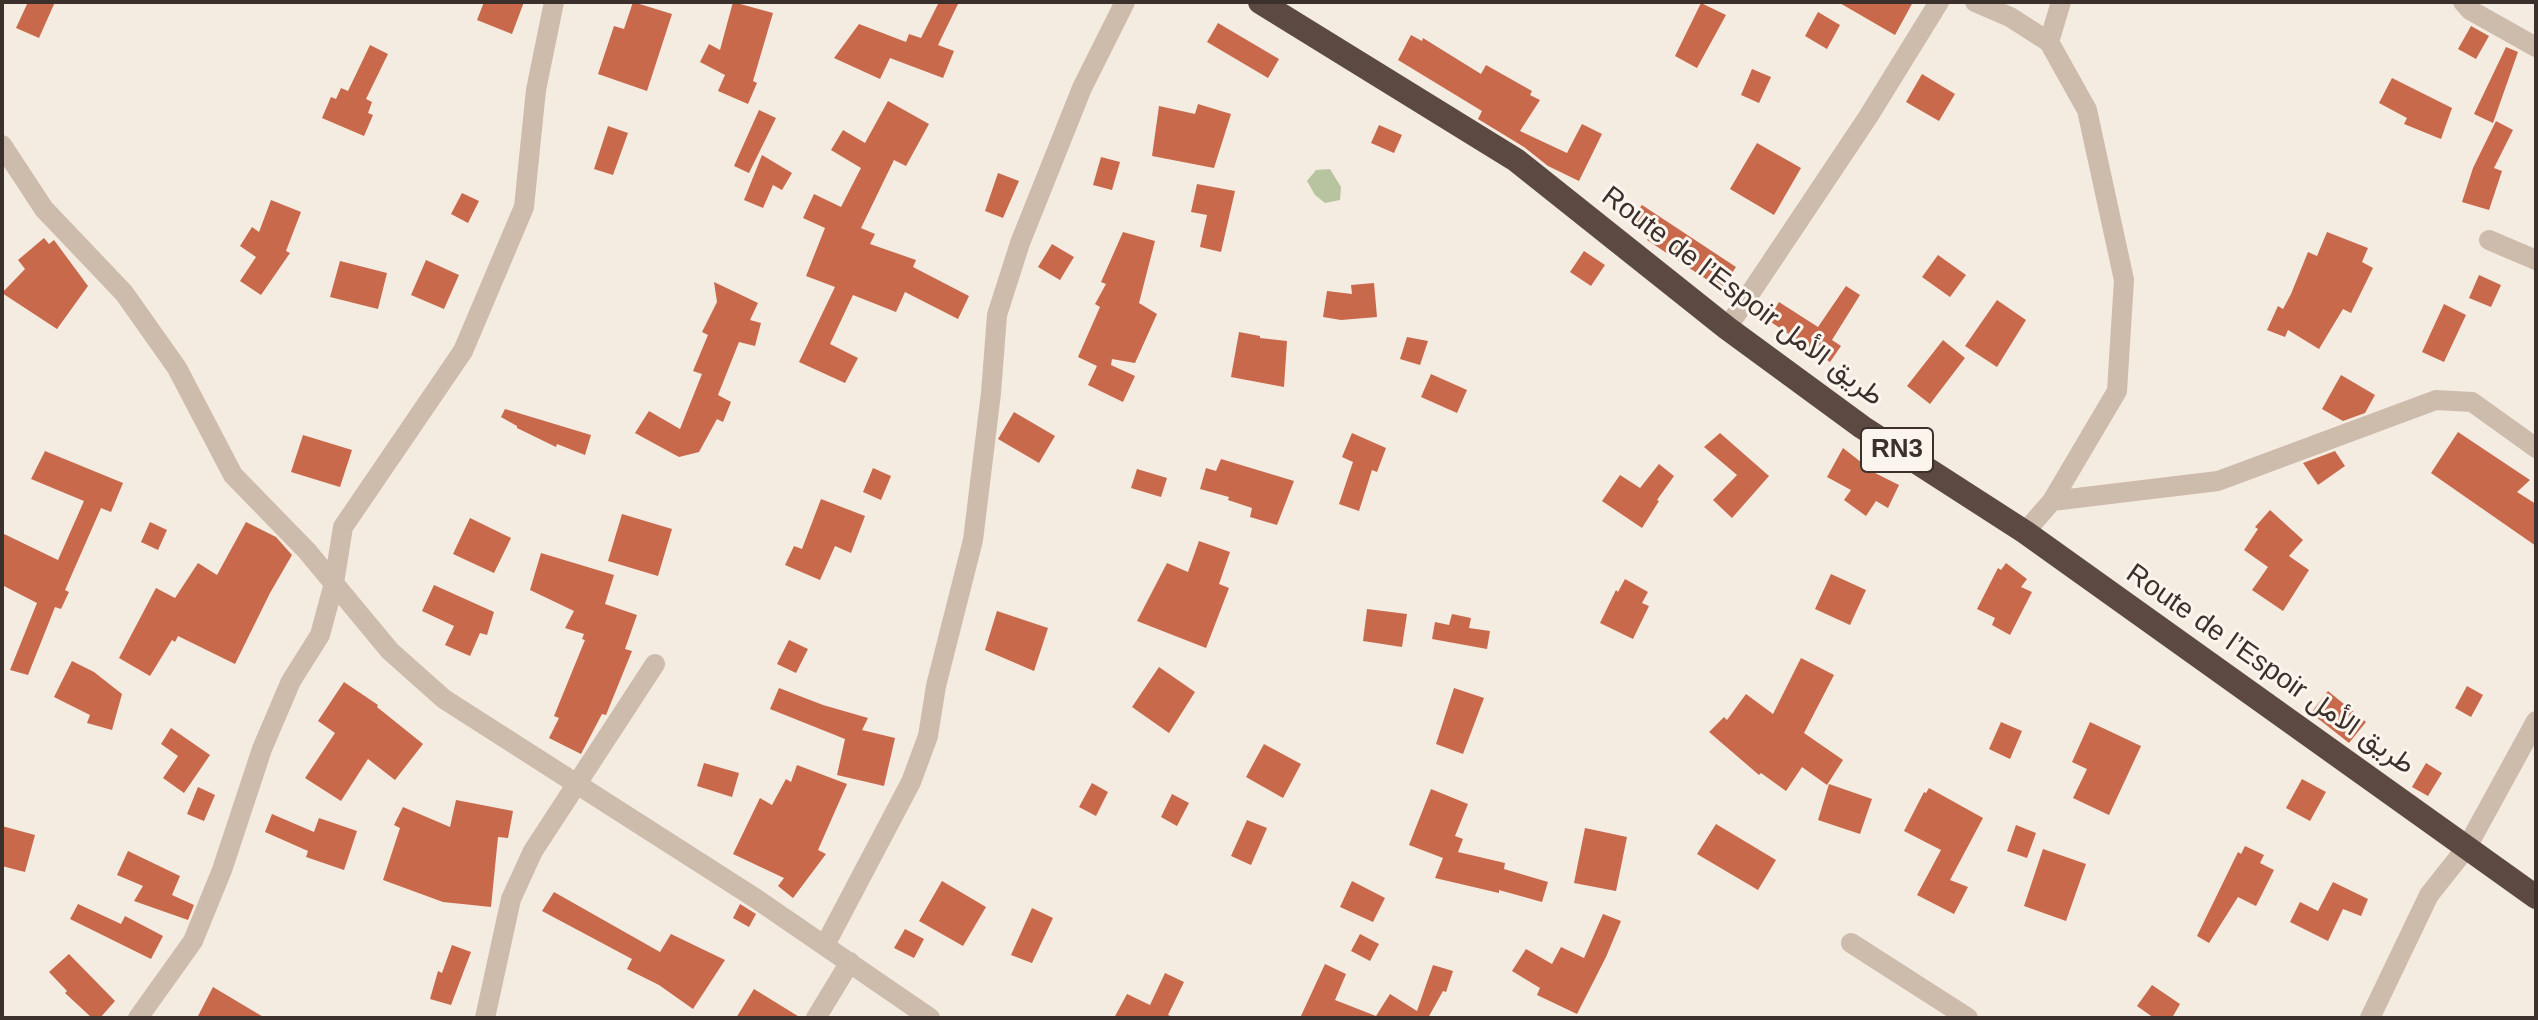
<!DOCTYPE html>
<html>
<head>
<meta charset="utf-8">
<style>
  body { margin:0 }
  #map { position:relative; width:2538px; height:1020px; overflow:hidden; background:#f4ebe1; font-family:Helvetica,sans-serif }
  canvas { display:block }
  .frame { position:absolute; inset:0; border:4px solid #3b302b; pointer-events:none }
</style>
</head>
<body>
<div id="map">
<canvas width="2538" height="1020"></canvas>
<div class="frame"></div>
</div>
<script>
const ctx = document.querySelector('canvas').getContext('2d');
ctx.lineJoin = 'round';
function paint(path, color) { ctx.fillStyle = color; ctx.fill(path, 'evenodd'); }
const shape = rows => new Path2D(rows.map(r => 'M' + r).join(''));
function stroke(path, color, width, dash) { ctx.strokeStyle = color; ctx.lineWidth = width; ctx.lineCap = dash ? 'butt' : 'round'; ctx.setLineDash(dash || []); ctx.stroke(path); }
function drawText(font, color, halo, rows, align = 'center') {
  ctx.font = font + ' Helvetica,Vazirmatn,sans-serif'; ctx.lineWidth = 6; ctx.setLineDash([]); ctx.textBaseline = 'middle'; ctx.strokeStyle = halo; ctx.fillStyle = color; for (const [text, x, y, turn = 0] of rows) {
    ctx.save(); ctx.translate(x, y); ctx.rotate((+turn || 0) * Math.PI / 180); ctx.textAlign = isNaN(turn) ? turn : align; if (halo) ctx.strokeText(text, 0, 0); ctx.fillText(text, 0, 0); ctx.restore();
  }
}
const green = shape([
  [1330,169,1341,187,1340,200,1325,203,1315,195,1307,181,1316,170]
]);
const building = shape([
  [28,2,55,2,39,38,16,28],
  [484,2,524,2,512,34,477,20],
  [633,2,672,14,647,91,598,74,614,26,624,29],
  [733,2,773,13,753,81,757,83,748,104,718,91,725,75,700,62,709,44,720,50],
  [939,2,959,2,938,45,954,51,943,78,890,58,880,79,834,58,859,24,906,42,909,34,921,38],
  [1838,2,1913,2,1895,35],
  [1701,3,1726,15,1697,68,1675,56],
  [1818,12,1840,25,1827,49,1805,36],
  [1218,23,1279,59,1268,78,1207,42],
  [2471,26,2489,36,2476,59,2458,49],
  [1411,35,1422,41,1423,38,1481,74,1486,65,1532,91,1530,95,1540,100,1520,131,1567,153,1582,124,1602,134,1579,181,1548,166,1524,147,1478,119,1482,111,1398,60],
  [370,45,388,54,366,99,372,102,368,113,373,115,364,136,322,118,331,97,336,99,341,88,348,91],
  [2506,47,2518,52,2493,123,2474,114],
  [1752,69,1771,77,1759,103,1741,95],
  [1922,74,1955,94,1939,121,1906,102],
  [2392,78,2452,108,2441,139,2404,124,2407,118,2379,103],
  [888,101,929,124,906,166,894,160,861,228,875,234,870,244,916,260,913,267,969,296,958,319,905,292,896,312,853,295,830,344,858,358,845,383,799,362,835,287,806,276,825,228,803,218,814,194,841,207,861,168,831,150,843,130,865,143],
  [1198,104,1231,114,1214,168,1152,156,1159,106,1195,114],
  [759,110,776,118,749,173,734,166],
  [2496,121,2513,130,2494,168,2502,171,2489,210,2462,202,2473,168],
  [1379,125,1402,135,1394,153,1371,143],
  [608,126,628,133,613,175,594,169],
  [1757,143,1801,168,1774,215,1730,189],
  [762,155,792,173,782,190,773,185,763,208,744,200],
  [1101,157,1120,162,1112,190,1093,185],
  [998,173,1019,181,1003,218,985,211],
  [1197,184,1235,191,1221,252,1200,247,1207,215,1191,212],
  [462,193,479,201,468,223,451,214],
  [271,200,301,212,286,251,290,253,261,295,240,281,256,257,240,246,252,227,259,232],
  [1642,205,1736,267,1721,289,1647,240,1651,235,1631,219],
  [1123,232,1155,241,1139,303,1157,314,1135,363,1112,359,1111,365,1135,376,1123,402,1088,385,1097,366,1078,357,1100,307,1095,304,1106,284,1101,282],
  [2327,232,2368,248,2362,262,2373,268,2351,313,2343,309,2319,349,2288,330,2285,337,2267,330,2278,306,2283,309,2291,294,2308,252,2317,256],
  [44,238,49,244,54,240,88,286,57,329,2,293,25,269,18,260],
  [1052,244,1074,257,1060,280,1038,267],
  [1584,251,1605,265,1591,286,1570,272],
  [1938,255,1966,275,1950,297,1922,277],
  [426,260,459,275,444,309,411,295],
  [340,261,387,273,378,309,330,297],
  [2479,275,2501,285,2491,307,2469,298],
  [714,282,758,303,750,320,761,323,755,346,739,342,718,395,731,402,723,422,717,419,699,452,679,457,635,433,649,411,680,429,702,374,693,371,708,335,702,332,717,302],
  [1374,283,1377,317,1341,320,1323,317,1327,291,1352,294,1351,285],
  [1846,286,1860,295,1832,340,1841,346,1830,362,1768,320,1779,302,1818,327],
  [1997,300,2026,320,1997,367,1965,346],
  [2444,304,2466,315,2444,362,2422,352],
  [1239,332,1260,336,1260,338,1287,341,1284,387,1231,377],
  [1407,337,1428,341,1420,365,1400,359],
  [1943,340,1965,358,1930,404,1907,386],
  [1431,374,1467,390,1457,413,1421,397],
  [2341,375,2375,395,2365,413,2343,421,2322,409],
  [505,409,591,435,585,455,557,444,556,447,517,428,517,426,501,417],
  [1014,412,1055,436,1039,463,998,439],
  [2458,432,2530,480,2517,492,2536,504,2536,546,2431,473],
  [1352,433,1386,448,1377,472,1372,470,1359,511,1339,504,1353,462,1342,457],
  [1720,433,1769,476,1732,518,1713,500,1737,475,1704,447],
  [303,435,352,450,340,487,291,472],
  [1843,448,1875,473,1899,485,1888,508,1876,501,1866,516,1844,500,1851,490,1827,477],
  [45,451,123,483,111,512,101,508,65,590,69,592,61,609,55,607,28,675,10,670,37,603,2,585,2,533,58,560,84,501,31,479],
  [2335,451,2345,466,2318,485,2303,463],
  [1221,459,1294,481,1277,525,1250,517,1252,508,1228,500,1229,497,1200,489,1206,468,1216,471],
  [1659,464,1674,476,1657,500,1659,501,1642,528,1602,501,1620,475,1640,488],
  [873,468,891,476,881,500,863,492],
  [1137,469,1167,478,1161,497,1131,488],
  [821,499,865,516,851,553,835,546,820,580,785,565,794,546,802,549],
  [2270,510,2303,540,2289,556,2309,570,2283,611,2252,590,2268,567,2244,550,2258,529,2255,527],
  [622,514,672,529,658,576,608,561],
  [470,518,511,538,494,573,453,554],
  [150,522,167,530,158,550,141,542],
  [246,522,276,537,292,555,270,593,235,664,178,636,175,642,172,640,150,676,119,658,156,588,175,598,198,563,217,575],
  [1199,541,1230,552,1219,584,1229,588,1206,648,1137,621,1167,563,1188,572],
  [541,553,614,575,605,604,637,615,625,649,632,651,606,715,602,714,581,754,549,738,559,718,554,716,585,640,582,639,584,634,565,628,574,611,530,590],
  [2006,563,2027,579,2021,587,2032,592,2010,635,1992,625,1995,618,1977,609,1998,568,2001,570],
  [1831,574,1866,590,1850,625,1815,609],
  [1625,579,1648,592,1642,603,1649,606,1633,639,1600,623,1616,590,1618,592],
  [434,585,494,612,487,635,480,633,470,656,445,645,454,626,422,611],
  [1367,609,1407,614,1402,647,1363,641],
  [997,611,1048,628,1034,671,985,650],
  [1452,614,1471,618,1469,628,1490,631,1487,649,1432,639,1435,622,1449,625],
  [789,640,808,649,796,673,777,664],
  [1801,658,1834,675,1804,733,1843,760,1827,785,1802,767,1786,791,1761,773,1759,775,1709,732,1724,717,1727,720,1746,694,1773,714],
  [72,661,94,672,122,694,112,730,87,723,90,715,54,697],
  [1159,667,1195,692,1169,733,1132,707],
  [344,682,378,705,377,707,423,744,395,780,368,759,341,801,305,778,335,733,318,721],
  [2467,686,2483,695,2471,717,2455,708],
  [779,688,823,705,868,718,862,730,895,738,884,786,837,775,845,739,770,709],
  [1454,688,1484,698,1463,754,1436,744],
  [2328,691,2366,722,2349,743,2311,713],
  [2001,722,2022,731,2010,759,1989,749],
  [2090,722,2141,746,2109,815,2073,798,2087,769,2072,762],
  [171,728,210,755,184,793,163,778,178,756,161,744],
  [1264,744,1301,764,1283,798,1246,777],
  [704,763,739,773,732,797,697,786],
  [2426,763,2442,773,2428,796,2412,787],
  [797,765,847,784,818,850,826,854,793,898,778,886,784,878,733,854,760,798,772,805,786,779,791,782],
  [2302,779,2326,792,2310,821,2286,808],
  [1092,783,1108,792,1096,816,1079,807],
  [1829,784,1872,799,1860,834,1818,820],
  [198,787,215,795,204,821,187,814],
  [1929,788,1983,818,1950,880,1968,887,1954,914,1917,895,1941,850,1904,831,1924,792,1926,793],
  [1431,789,1468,804,1455,836,1463,839,1458,852,1505,863,1504,869,1548,882,1542,902,1499,890,1499,893,1435,878,1443,858,1409,845],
  [1172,794,1189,803,1177,826,1161,817],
  [456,800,513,811,508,838,498,837,491,907,443,902,383,880,400,828,394,825,403,807,450,827],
  [272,814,314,832,319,818,357,831,344,870,306,857,308,851,265,832],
  [1247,820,1267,828,1251,865,1231,856],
  [1716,824,1776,860,1758,890,1697,854],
  [2016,825,2036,833,2027,858,2007,851],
  [2,826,35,835,25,872,2,866],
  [1585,828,1627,837,1616,891,1574,883],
  [2245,846,2264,855,2260,863,2274,870,2256,906,2238,897,2209,943,2197,936,2238,852,2241,854],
  [2043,849,2086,864,2066,921,2024,906],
  [128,851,180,876,172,895,194,905,188,920,134,901,143,886,117,875],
  [942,881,986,907,963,946,919,921],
  [1352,881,1385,898,1373,922,1340,907],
  [2333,882,2368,899,2361,916,2343,909,2328,941,2290,922,2300,902,2318,911],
  [554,892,660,952,671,934,725,960,693,1009,659,985,627,969,632,959,542,911],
  [78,904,121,924,125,916,163,936,151,959,70,919],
  [740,904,756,914,749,927,733,918],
  [1032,908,1053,918,1032,963,1011,955],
  [1603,914,1621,921,1606,957,1577,1014,1537,995,1540,988,1512,971,1526,949,1552,964,1561,947,1584,958],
  [905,929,924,939,914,958,894,948],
  [1360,934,1379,944,1370,961,1351,951],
  [452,945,471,952,451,1005,430,999,438,971,442,973],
  [69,954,115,1001,100,1018,92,1018,65,993,67,991,49,972],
  [1325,964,1346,974,1335,1000,1376,1016,1390,994,1417,1011,1433,965,1453,971,1446,992,1443,991,1428,1018,1300,1018],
  [1165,973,1184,982,1168,1015,1175,1018,1114,1018,1127,994,1150,1005],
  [2152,985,2180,1004,2172,1018,2154,1018,2137,1006],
  [213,987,265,1018,197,1018],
  [754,989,801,1018,736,1018]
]);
const street = shape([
  [1975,2,2010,17,2049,42,2087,110,2124,280,2117,391,2052,501],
  [2463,2,2470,10,2536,47],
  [2049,42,2061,2],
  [2,145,44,209,124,293,177,368,233,475,307,551,390,651,444,699,755,898,930,1018],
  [2489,240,2536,260],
  [1727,328,1868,117,1939,2],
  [2025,532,2052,501,2218,481,2436,400,2472,402,2536,448],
  [1851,943,1968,1018],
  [825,945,911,782,928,736,936,686,973,540,991,393,997,315,1020,243,1082,88,1125,2],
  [138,1018,193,941,222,870,262,749,291,681,320,635,334,583,343,527,463,351,524,207,536,90,554,2],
  [485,1018,511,899,533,851,655,664],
  [816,1018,850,962],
  [2370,1018,2429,895,2467,847,2536,721]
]);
const highway = shape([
  [1260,2,1516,160,1727,328,1862,427,2025,532,2536,897]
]);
const shields = [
  [1897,450,72]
];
const shieldNames = [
  ["RN3",1897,450]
];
const streetNames = [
  ["Route de l’Espoir طريق الأمل",1742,297,37],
  ["Route de l’Espoir طريق الأمل",2270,670,35]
];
paint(green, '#b8c4a0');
paint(building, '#c8694b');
stroke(street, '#cdbbac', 20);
stroke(highway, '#5c4a42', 24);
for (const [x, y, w] of shields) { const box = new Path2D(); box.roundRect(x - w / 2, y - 22, w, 44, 6); ctx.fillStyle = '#fbf5ee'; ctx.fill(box); stroke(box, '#3b302b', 2); }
drawText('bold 26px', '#3b302b', null, shieldNames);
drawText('28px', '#3b302b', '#fbf5ee', streetNames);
</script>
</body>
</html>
